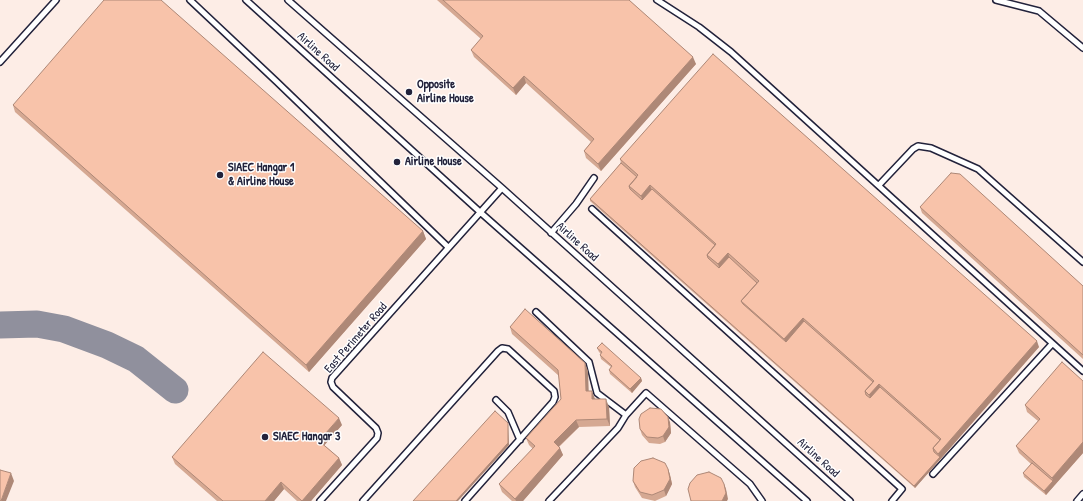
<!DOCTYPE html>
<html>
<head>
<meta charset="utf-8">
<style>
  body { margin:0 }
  canvas { display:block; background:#fff }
</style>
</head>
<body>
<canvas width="1083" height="501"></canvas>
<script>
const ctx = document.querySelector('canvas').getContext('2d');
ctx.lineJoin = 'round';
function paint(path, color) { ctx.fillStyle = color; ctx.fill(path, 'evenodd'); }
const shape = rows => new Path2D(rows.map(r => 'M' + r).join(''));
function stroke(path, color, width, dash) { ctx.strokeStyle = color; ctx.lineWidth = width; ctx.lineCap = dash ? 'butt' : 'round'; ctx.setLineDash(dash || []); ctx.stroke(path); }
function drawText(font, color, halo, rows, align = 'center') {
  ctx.font = font + ' "Patrick Hand",sans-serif'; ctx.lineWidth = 3; ctx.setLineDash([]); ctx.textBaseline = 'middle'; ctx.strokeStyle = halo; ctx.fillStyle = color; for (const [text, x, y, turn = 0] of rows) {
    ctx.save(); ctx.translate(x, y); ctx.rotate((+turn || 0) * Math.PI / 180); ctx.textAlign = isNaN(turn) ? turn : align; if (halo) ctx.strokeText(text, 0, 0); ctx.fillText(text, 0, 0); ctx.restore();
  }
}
const built = shape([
  [0,0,1083,0,1083,501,0,501]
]);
const taxiway = shape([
  [0,325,37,324,64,329,107,345,136,359,175,390]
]);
const lane = shape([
  [190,0,277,82,448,247],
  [246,0,480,212,807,501],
  [288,0,502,188,850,501],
  [657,0,699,27,731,52,1083,371],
  [996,0,1039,11,1083,48],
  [0,62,56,0],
  [879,185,913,149,918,146,931,148,978,169,1083,262],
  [592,209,902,489,892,501],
  [551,233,576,204,594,178],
  [536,312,589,362,597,393,626,415],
  [496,400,508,412,520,440],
  [933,474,1052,344],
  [320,501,377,438,378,433,376,428,333,387,331,382,332,378,502,188],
  [363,501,498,351,502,348,508,349,554,391,555,397,553,402,465,501],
  [549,501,618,428,626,415,646,393,750,484,762,501],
  [1077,501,1083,494]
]);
const wall = shape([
  [437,0,629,0,696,64,601,171,586,158,584,151,591,142,526,83,516,95,474,57,471,50,481,39],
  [13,105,423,231,426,239,309,372,15,112],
  [620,159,1039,347,915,488,590,201,590,199,621,163],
  [920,207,1083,286,1083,359,922,213],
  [510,327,588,371,588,391,595,399,609,407,610,426,579,427,559,447,563,455,523,501,512,501,502,492,499,484,533,449,529,445,526,438,561,399,559,376,512,334],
  [597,348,641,378,642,381,632,393,610,374,609,370,611,367,601,359,600,355,601,354,599,352],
  [1083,381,1083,453,1046,495,1024,477,1023,473,1031,464,1019,453,1016,446,1038,421,1027,412,1025,405],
  [670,422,671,433,665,442,660,444,649,443,642,435,640,429],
  [342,425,324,445,339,458,342,465,311,501,297,501,284,489,274,501,217,501,175,464,172,457],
  [668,469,670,475,672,484,666,496,655,501,642,498,635,487,633,481]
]);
const shadedWall = shape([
  [693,57,696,64,601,171,598,164],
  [524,76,526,83,516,95,513,88],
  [650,185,652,191,643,202,641,196],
  [423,231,426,239,309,372,306,365],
  [728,253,730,259,720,270,718,264],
  [803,318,805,323,786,344,784,339],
  [1037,341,1039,347,915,488,914,486,940,457,938,454],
  [585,363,588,371,589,399,586,391],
  [641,378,642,381,632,393,630,389],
  [879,384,881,389,871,400,869,395],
  [592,391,595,399,595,406,592,399],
  [606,399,609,407,610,426,607,419],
  [668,417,670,422,671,433,665,442,663,436],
  [339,418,342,425,322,448,319,441],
  [576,420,579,427,556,449,554,442],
  [508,423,508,424,509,445,458,501,456,501],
  [1083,442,1083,453,1046,495,1044,491,1053,481,1052,478],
  [560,448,563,455,523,501,516,501,515,499],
  [339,458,342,465,311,501,302,501],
  [668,469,670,475,672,484,666,496,664,490],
  [11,473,14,481,6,501,1,501],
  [281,482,284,489,274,501,265,501],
  [724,484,726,489,728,499,727,501,722,501]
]);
const building = shape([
  [104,0,161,0,423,231,306,365,13,105,104,0],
  [443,0,629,0,693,57,598,164,584,151,594,139,524,76,513,88,471,50,483,36,443,0],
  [713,54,1037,341,938,454,933,448,941,439,879,384,869,395,865,391,874,381,803,318,784,339,741,301,759,281,728,253,718,264,707,255,716,244,650,185,641,196,629,186,638,175,620,159,713,54],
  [621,163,637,177,629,186,630,189,642,200,652,189,715,245,707,255,708,258,719,268,729,257,757,283,741,301,743,304,786,342,804,321,873,382,865,391,866,395,870,398,880,387,940,440,933,448,934,452,940,457,914,486,590,199,621,163],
  [951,173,960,174,1083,286,1083,355,920,207,951,173],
  [525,309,585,363,586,391,592,391,592,399,606,399,607,419,576,420,554,442,560,448,515,499,499,484,535,446,526,438,561,399,558,370,510,327,525,309],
  [602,343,641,378,630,389,609,370,612,366,600,355,602,352,597,348,602,343],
  [263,352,339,418,319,441,339,458,302,501,281,482,265,501,223,501,172,457,263,352],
  [1062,362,1083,381,1083,442,1052,478,1016,446,1040,419,1025,405,1062,362],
  [650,408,661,409,668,417,669,427,663,436,658,438,647,437,640,429,639,419,641,414,650,408],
  [495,411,508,423,508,443,456,501,413,501,495,411],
  [653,458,665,463,668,469,670,479,664,490,652,495,640,492,633,481,634,468,641,461,653,458],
  [1032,463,1053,481,1044,491,1023,473,1032,463],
  [0,470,11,473,1,501,0,501,0,470],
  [709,472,721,478,724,484,726,493,722,501,691,501,688,489,690,483,697,475,709,472]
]);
const markers = [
  [409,92,4,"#22223b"],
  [397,162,4,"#22223b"],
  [220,175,4,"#22223b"],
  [265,437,4,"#22223b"]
];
const streetNames = [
  ["Airline Road",318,52,42],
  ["Airline Road",577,242,42],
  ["East Perimeter Road",356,338,-49],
  ["Airline Road",818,458,42]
];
const poiNames = [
  ["Opposite",417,85],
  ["Airline House",417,99],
  ["Airline House",405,162],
  ["SIAEC Hangar 1",228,168],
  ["& Airline House",228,182],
  ["SIAEC Hangar 3",273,437]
];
paint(built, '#fdede6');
stroke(taxiway, '#90909d', 27);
stroke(lane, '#22223b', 8);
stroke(lane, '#fff', 5);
paint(wall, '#d5a892');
paint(shadedWall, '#ae8877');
paint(building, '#f8c3aa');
stroke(building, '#ae8877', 1);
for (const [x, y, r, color] of markers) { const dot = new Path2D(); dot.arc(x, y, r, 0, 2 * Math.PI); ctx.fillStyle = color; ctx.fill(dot); stroke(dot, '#fff', 1.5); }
drawText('12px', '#22223b', '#fff', streetNames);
drawText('bold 12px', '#22223b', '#fff', poiNames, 'left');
</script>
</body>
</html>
